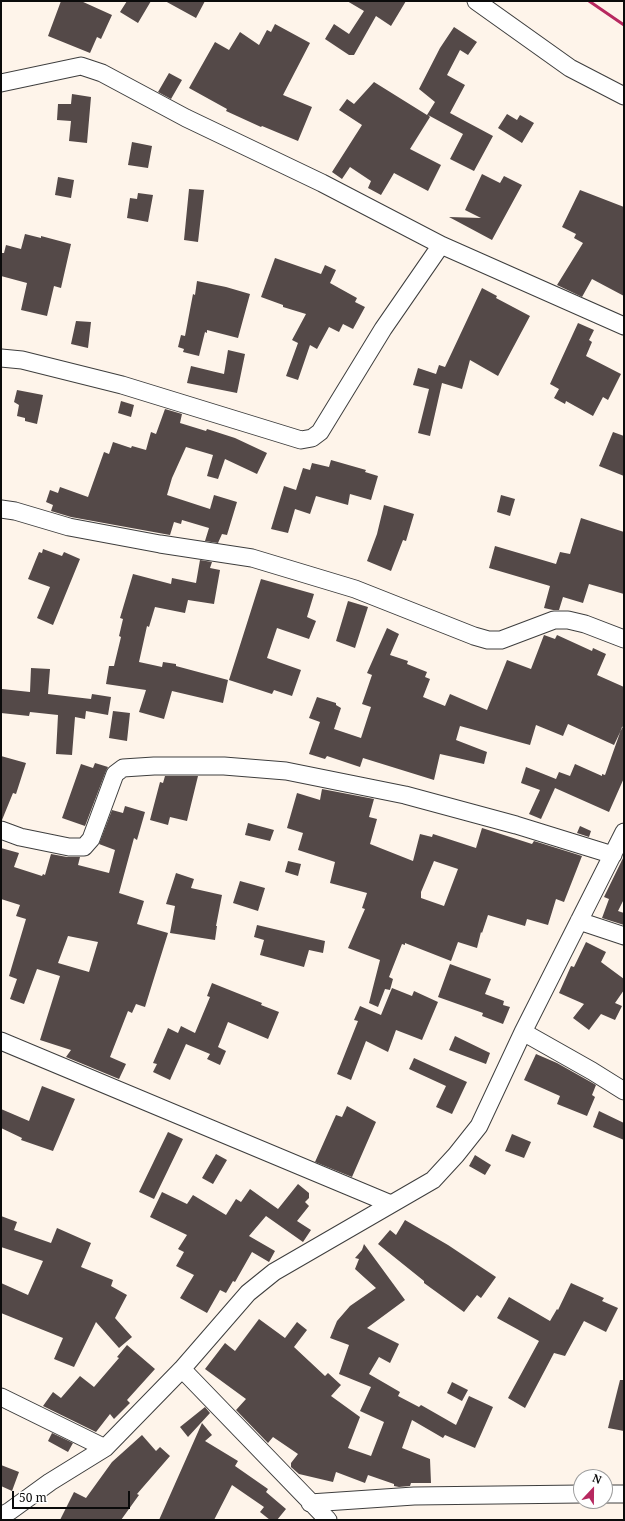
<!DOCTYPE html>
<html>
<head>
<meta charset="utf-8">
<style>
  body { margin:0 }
  #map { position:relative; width:625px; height:1521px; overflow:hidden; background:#fef4ea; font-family:"Noto Serif",serif }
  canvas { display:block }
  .frame { position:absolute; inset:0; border:2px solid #0b0b0b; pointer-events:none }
  .north { position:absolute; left:573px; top:1469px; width:40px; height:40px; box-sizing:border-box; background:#fff; border:1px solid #9d9d9d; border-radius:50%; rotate:22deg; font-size:11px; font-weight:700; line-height:16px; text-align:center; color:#0b0b0b }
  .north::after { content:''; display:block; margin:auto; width:14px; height:18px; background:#b7285f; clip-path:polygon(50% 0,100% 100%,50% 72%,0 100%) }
  .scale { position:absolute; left:12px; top:1491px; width:118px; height:18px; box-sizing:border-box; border:2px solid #0b0b0b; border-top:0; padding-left:5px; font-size:12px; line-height:14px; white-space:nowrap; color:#0b0b0b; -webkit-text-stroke:3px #fff; paint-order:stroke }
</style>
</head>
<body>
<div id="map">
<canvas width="625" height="1521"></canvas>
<div class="frame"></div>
<div class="north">N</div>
<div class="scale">50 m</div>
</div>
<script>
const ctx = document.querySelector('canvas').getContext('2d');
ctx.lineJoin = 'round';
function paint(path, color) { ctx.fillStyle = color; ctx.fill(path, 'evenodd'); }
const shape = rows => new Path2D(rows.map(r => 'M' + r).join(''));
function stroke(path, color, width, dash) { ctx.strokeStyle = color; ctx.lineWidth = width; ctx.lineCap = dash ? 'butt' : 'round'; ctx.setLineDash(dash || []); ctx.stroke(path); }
const building = shape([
  [61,1,81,1,112,15,101,39,97,37,90,53,48,36],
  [127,1,151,1,138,23,120,12],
  [165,1,205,1,196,18],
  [347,1,406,1,391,26,376,16,354,55,349,55,325,39,334,24,349,34,364,11],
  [275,24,310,43,283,95,312,107,298,141,262,126,261,127,226,111,227,109,189,88,215,42,229,50,240,32,259,45,267,30,271,32],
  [454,27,477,42,468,55,460,50,447,75,465,85,450,113,493,136,474,171,450,159,463,134,428,115,430,117,410,149,441,165,428,191,394,173,381,195,368,188,371,181,350,167,342,179,332,172,362,125,339,110,347,99,354,104,374,82,427,115,435,102,419,89,440,48],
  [169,73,182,80,171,99,158,92],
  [72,94,91,97,87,143,69,141,71,121,57,120,58,104,71,104],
  [507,114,517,120,520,115,534,123,522,143,498,128],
  [132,142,152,146,148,168,128,165],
  [482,174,500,183,504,176,522,185,492,240,449,217,481,218,465,210],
  [58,177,74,180,71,198,55,195],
  [189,189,204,190,198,242,184,240],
  [580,190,624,207,624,296,592,279,582,297,557,285,583,243,574,238,576,234,562,227],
  [138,193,153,195,148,222,127,218,130,198,137,199],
  [25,234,41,238,41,236,71,244,61,288,54,286,47,316,21,310,27,283,1,276,1,253,4,253,6,245,21,249],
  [275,258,321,274,325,265,336,270,330,283,357,298,355,302,365,307,353,329,343,324,339,332,329,327,317,349,310,345,298,380,286,376,298,343,292,340,306,314,283,307,283,305,261,297],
  [197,281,226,287,250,294,238,338,207,330,207,333,205,332,199,356,183,352,184,349,178,347,181,335,185,336,193,294,195,295],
  [482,288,497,296,496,298,530,316,498,376,470,360,462,389,442,383,430,436,418,433,429,389,413,385,418,368,436,374,439,365,445,367],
  [76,321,91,322,88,348,71,344],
  [578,323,594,330,589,340,592,342,586,356,621,374,608,400,603,397,593,416,566,401,565,404,554,398,559,389,550,384],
  [228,350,245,354,237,393,187,383,191,366,224,374],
  [17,390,43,395,37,424,25,421,25,418,17,416,19,405,14,402],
  [121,401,134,405,131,417,118,413],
  [165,409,182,414,180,423,206,431,207,429,235,438,267,453,257,474,225,459,218,479,207,476,213,455,186,447,172,478,167,495,210,509,214,495,237,502,227,535,222,534,218,543,205,541,209,528,182,520,181,524,174,522,170,535,71,517,51,511,53,505,46,502,50,490,58,493,60,487,88,497,104,452,109,454,113,442,131,448,132,446,146,450,151,432,156,434],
  [613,432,624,436,624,476,599,466],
  [331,460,366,470,365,472,378,476,371,500,350,494,348,505,316,496,310,514,295,509,288,533,271,529,284,486,296,490,303,468,310,470,312,463,329,467],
  [501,495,515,499,510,516,497,512],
  [384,505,414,514,406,541,403,540,391,571,367,561,377,534],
  [581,518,624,532,624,594,589,584,583,603,563,597,559,610,553,610,544,608,550,586,489,568,495,546,556,564,560,552,570,554],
  [43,549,62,556,64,552,80,559,53,625,37,618,50,587,28,579,39,552,42,553],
  [200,560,212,562,210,568,220,570,214,604,188,600,185,613,155,607,149,627,147,626,139,662,162,667,163,662,176,664,176,666,228,680,223,703,172,691,164,719,139,712,146,690,106,684,109,666,114,666,121,637,119,636,123,619,120,618,133,574,171,584,172,578,196,583],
  [261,579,314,594,307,617,316,621,309,639,277,628,267,658,301,670,292,696,274,690,272,694,229,680],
  [348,601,368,607,355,648,336,641],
  [387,628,399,634,390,655,408,661,407,664,427,672,425,677,430,679,423,697,445,706,450,694,487,710,507,660,531,669,544,635,555,639,557,635,592,651,593,648,606,654,597,675,624,687,624,724,614,745,568,724,563,736,536,725,530,745,460,726,456,740,487,752,484,764,440,754,434,780,363,758,360,767,327,756,325,759,309,754,320,722,309,718,317,697,336,703,336,705,341,708,334,729,361,738,371,707,362,704,372,675,367,673],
  [31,668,50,669,48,694,91,699,92,694,111,697,108,715,86,711,85,719,75,717,72,755,56,754,58,715,30,712,29,716,1,713,2,689,30,692],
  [113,711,130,713,127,741,109,738],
  [622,727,624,728,624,778,609,812,555,788,541,819,529,814,540,790,521,783,526,767,556,779,559,772,570,776,575,764,602,776,602,774,605,775],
  [1,756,26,763,16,794,13,793,2,820,1,820],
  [95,763,108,767,106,771,85,826,62,818,81,764,93,768],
  [165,776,198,776,187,821,170,817,168,825,150,820,160,782,163,783],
  [322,789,374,799,369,817,377,819,370,844,413,861,420,834,432,837,433,834,476,848,482,828,532,844,534,841,582,856,564,902,556,899,548,925,527,919,525,926,488,915,482,933,481,932,477,948,458,942,451,961,405,943,405,945,402,944,389,977,393,979,390,990,385,989,378,1007,369,1003,380,960,348,948,365,909,362,908,367,893,330,883,335,862,298,850,303,833,287,828,297,793,320,800],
  [434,861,458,869,444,906,421,898,421,892],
  [125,806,145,812,137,840,134,838,119,893,144,901,137,924,168,933,145,1007,136,1004,132,1013,128,1011,110,1057,126,1064,119,1079,66,1057,71,1050,40,1040,60,976,37,969,24,1004,10,999,17,979,9,976,26,919,16,916,20,905,1,899,1,848,19,853,14,867,42,876,43,874,45,875,51,854,67,857,80,857,78,865,109,873,115,850,99,844,112,810,123,813],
  [68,936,98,942,89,972,58,963],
  [248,823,274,830,270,841,245,835],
  [580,826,591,831,589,837,577,833],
  [624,856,624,899,618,911,624,913,624,925,602,918,609,899,604,897],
  [288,861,301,864,298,876,285,872],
  [176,873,194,879,191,888,222,895,216,926,217,926,215,940,170,933,175,906,166,904],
  [240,881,265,888,258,911,233,903],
  [257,925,325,941,323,953,309,950,304,967,260,955,264,940,254,937],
  [586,942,606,952,601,962,624,979,624,990,615,1003,622,1006,615,1020,601,1014,589,1030,573,1018,584,1004,559,993,571,966,574,967],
  [450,964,491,979,485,994,504,1001,503,1005,510,1007,503,1024,482,1016,483,1013,438,997],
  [212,983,262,1003,261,1005,279,1012,268,1039,228,1022,218,1047,226,1051,220,1065,207,1059,210,1054,186,1044,170,1080,153,1072,157,1064,153,1063,168,1028,178,1033,181,1026,195,1033,210,997,207,996],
  [392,988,412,996,414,991,438,1002,422,1040,396,1030,388,1052,366,1041,351,1080,337,1074,358,1021,354,1020,360,1006,381,1015],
  [455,1036,490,1053,486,1064,449,1050],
  [536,1054,557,1063,596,1085,592,1095,595,1097,587,1116,557,1104,560,1096,524,1080],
  [414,1058,467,1082,452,1114,436,1107,446,1086,409,1069],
  [42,1086,75,1099,53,1151,21,1140,22,1138,1,1128,1,1109,29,1121],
  [347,1106,376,1122,352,1177,315,1162,336,1115,342,1117],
  [599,1111,624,1123,624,1140,593,1127],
  [168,1132,183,1139,154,1199,139,1192],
  [512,1134,531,1142,524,1158,505,1151],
  [216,1154,227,1160,213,1184,202,1178],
  [475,1155,491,1165,485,1175,469,1166],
  [298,1184,309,1193,309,1198,305,1202,309,1206,297,1221,311,1230,303,1242,266,1216,249,1236,275,1251,269,1262,252,1252,235,1282,233,1281,226,1293,220,1290,207,1313,180,1298,194,1275,176,1266,184,1252,178,1249,187,1235,150,1217,162,1192,187,1204,193,1195,226,1215,236,1199,241,1202,250,1189,278,1209],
  [1,1216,17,1222,14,1230,51,1243,57,1228,91,1243,81,1267,113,1280,111,1286,127,1295,115,1318,132,1337,119,1348,96,1322,74,1367,54,1359,63,1338,1,1313,1,1283,28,1295,43,1261,1,1247],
  [405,1220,448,1245,496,1277,481,1298,477,1295,464,1312,424,1283,424,1281,378,1244,390,1230,396,1235],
  [364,1244,405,1300,367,1328,399,1344,390,1363,379,1357,369,1374,400,1392,398,1396,419,1407,421,1405,456,1425,469,1396,493,1407,475,1448,445,1435,443,1438,412,1420,402,1448,430,1459,431,1483,411,1483,410,1486,399,1487,394,1486,394,1484,368,1475,365,1483,336,1472,333,1482,299,1474,291,1467,291,1463,298,1454,273,1437,268,1443,236,1410,246,1399,205,1369,225,1343,235,1351,259,1319,285,1338,297,1322,307,1330,294,1347,325,1376,328,1373,341,1385,331,1396,360,1417,348,1448,371,1456,384,1422,360,1411,371,1387,339,1374,349,1345,330,1338,337,1321,350,1306,376,1288,355,1269,359,1259,355,1258,362,1250],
  [571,1283,604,1298,602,1301,618,1308,606,1332,584,1321,565,1356,554,1353,525,1408,508,1398,539,1341,497,1318,509,1297,550,1321,557,1309,558,1310],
  [127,1345,155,1369,127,1400,130,1403,114,1419,110,1414,96,1432,43,1406,53,1392,61,1398,80,1376,94,1387,119,1358,117,1357],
  [620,1380,624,1380,624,1431,608,1428],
  [452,1382,468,1390,462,1401,447,1393],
  [205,1407,210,1413,188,1437,180,1427],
  [202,1423,212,1435,205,1441,238,1461,235,1466,268,1489,266,1492,286,1509,277,1520,270,1520,260,1512,264,1507,232,1485,214,1520,159,1520],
  [52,1433,73,1443,68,1452,48,1441],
  [142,1435,156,1451,160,1447,170,1456,137,1494,139,1495,121,1520,60,1520,74,1492,86,1498,112,1462],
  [1,1465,19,1472,12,1491,1,1486]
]);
const minor = shape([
  [476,1,570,68,624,96],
  [1,83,81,66,102,73,186,118,322,183,441,245,624,326],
  [1,358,22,360,122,385,301,440,312,438,320,432,383,329,441,245],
  [1,509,15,511,69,527,160,544,252,558,355,589,474,636,488,640,501,640,554,620,568,620,585,624,624,639],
  [1,830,20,837,69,847,84,847,91,839,115,774,123,768,154,766,224,766,286,771,405,795,516,825,613,855],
  [579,921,624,936],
  [523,1032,592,1071,624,1091],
  [1,1041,391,1204],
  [182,1369,328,1520],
  [1,1397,105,1448],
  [605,1494,624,1494],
  [310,1503,414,1496,581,1494],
  [1,1516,10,1511,50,1482,105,1448,182,1369,248,1293,274,1272,433,1180,456,1155,479,1126,523,1032,624,832]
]);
const rail = shape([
  [589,1,624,25]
]);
paint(building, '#544948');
stroke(minor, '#3e3e3e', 19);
stroke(minor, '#fff', 17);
stroke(rail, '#b7285f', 3);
</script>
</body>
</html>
